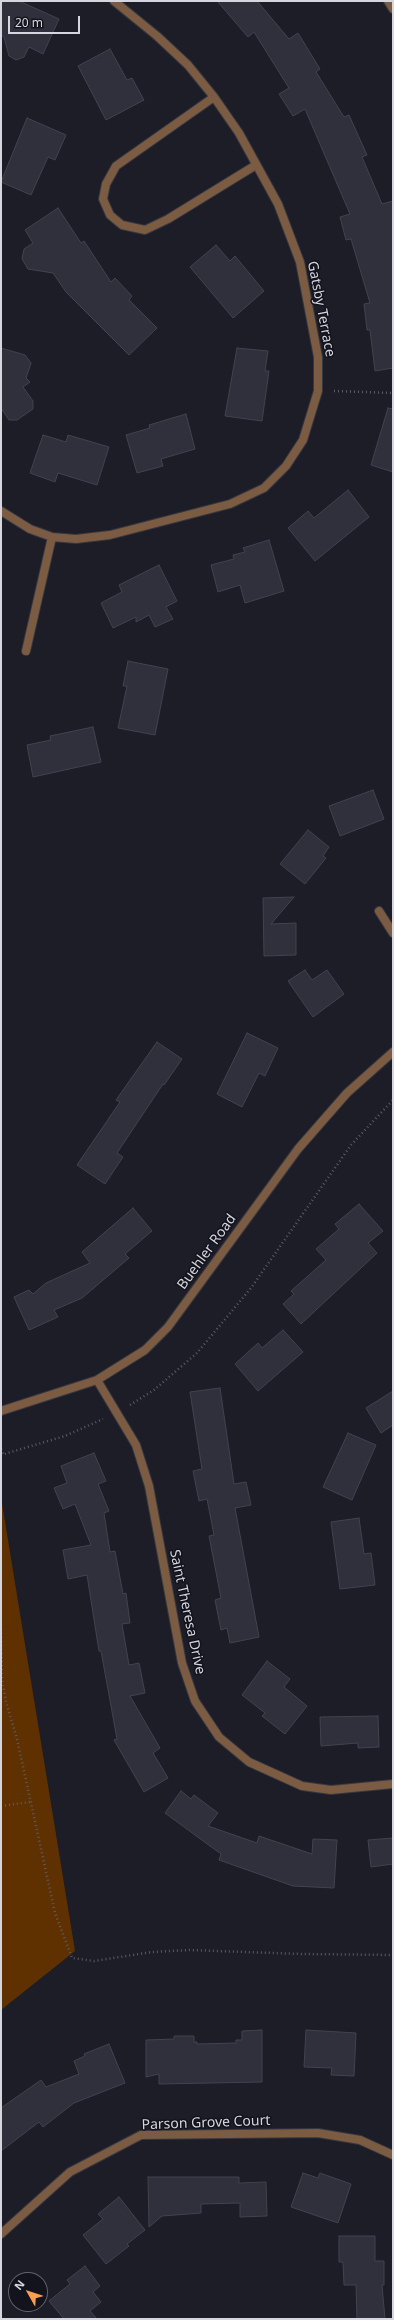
<!DOCTYPE html>
<html>
<head>
<meta charset="utf-8">
<style>
  body { margin:0 }
  #map { position:relative; width:394px; height:2320px; overflow:hidden; background:#1c1d27; font-family:"Noto Sans",sans-serif }
  canvas { display:block }
  .frame { position:absolute; inset:0; border:2px solid #d6d7de; pointer-events:none }
  .north { position:absolute; left:8px; top:2272px; width:40px; height:40px; box-sizing:border-box; background:#13131d; border:1px solid #61616a; border-radius:50%; rotate:309deg; font-size:11px; font-weight:700; line-height:16px; text-align:center; color:#d6d7de }
  .north::after { content:''; display:block; margin:auto; width:14px; height:18px; background:#fb9e50; clip-path:polygon(50% 0,100% 100%,50% 72%,0 100%) }
  .scale { position:absolute; left:8px; top:16px; width:72px; height:18px; box-sizing:border-box; border:2px solid #d6d7de; border-top:0; padding-left:5px; font-size:12px; line-height:14px; white-space:nowrap; color:#d6d7de; -webkit-text-stroke:3px #13131d; paint-order:stroke }
</style>
</head>
<body>
<div id="map">
<canvas width="394" height="2320"></canvas>
<div class="frame"></div>
<div class="north">N</div>
<div class="scale">20 m</div>
</div>
<script>
const ctx = document.querySelector('canvas').getContext('2d');
ctx.lineJoin = 'round';
function paint(path, color) { ctx.fillStyle = color; ctx.fill(path, 'evenodd'); }
const shape = rows => new Path2D(rows.map(r => 'M' + r).join(''));
function stroke(path, color, width, dash) { ctx.strokeStyle = color; ctx.lineWidth = width; ctx.lineCap = dash ? 'butt' : 'round'; ctx.setLineDash(dash || []); ctx.stroke(path); }
function drawText(font, color, halo, rows, align = 'center') {
  ctx.font = font + ' "Noto Sans",sans-serif'; ctx.lineWidth = 3; ctx.setLineDash([]); ctx.textBaseline = 'middle'; ctx.strokeStyle = halo; ctx.fillStyle = color; for (const [text, x, y, turn = 0] of rows) {
    ctx.save(); ctx.translate(x, y); ctx.rotate((+turn || 0) * Math.PI / 180); ctx.textAlign = isNaN(turn) ? turn : align; if (halo) ctx.strokeText(text, 0, 0); ctx.fillText(text, 0, 0); ctx.restore();
  }
}
const green = shape([
  [1,1497,75,1951,1,2010]
]);
const building = shape([
  [1,1,19,1,59,19,43,54,29,47,24,57,16,60,9,56,4,37,1,35,1,1],
  [217,1,257,1,289,39,298,33,320,69,316,72,344,117,349,115,367,155,362,157,382,204,393,201,393,368,375,371,370,330,367,330,364,304,370,303,351,239,346,240,340,217,350,214,305,109,293,116,279,94,289,88,254,32,248,37,217,1],
  [110,49,127,80,132,78,144,100,106,120,78,66,110,49],
  [27,118,66,135,55,160,48,157,31,195,1,182,27,118],
  [58,208,81,243,84,241,111,282,115,278,132,296,129,300,157,328,129,355,66,292,53,273,28,269,22,259,24,249,33,243,25,230,58,208],
  [216,245,230,261,235,256,264,291,233,318,190,267,216,245],
  [1,348,25,355,31,363,26,378,30,382,23,387,33,401,33,409,17,420,9,420,1,408,1,348],
  [237,348,268,351,265,371,269,371,262,421,225,416,237,348],
  [388,408,393,409,393,472,371,465,388,408],
  [186,414,195,449,161,459,163,466,137,473,126,435,150,428,149,425,186,414],
  [43,435,66,442,68,435,109,447,97,485,58,473,55,482,30,473,43,435],
  [348,490,369,517,315,561,288,528,308,511,314,518,348,490],
  [269,540,284,591,245,603,240,585,218,592,211,565,234,559,233,555,245,552,243,548,269,540],
  [159,565,177,601,166,607,173,619,155,627,149,615,136,622,136,617,113,628,101,603,122,592,119,585,159,565],
  [128,661,168,669,155,735,118,728,127,686,123,686,128,661],
  [93,727,101,762,33,777,27,745,51,740,50,736,93,727],
  [373,790,384,819,340,836,329,806,373,790],
  [308,830,329,847,323,856,326,858,305,884,280,864,308,830],
  [294,897,271,924,296,923,296,955,264,956,263,898,294,897],
  [305,970,312,980,327,970,344,994,313,1017,288,981,305,970],
  [247,1033,278,1048,265,1076,259,1073,242,1107,217,1094,247,1033],
  [157,1042,182,1059,164,1085,163,1084,117,1153,123,1157,105,1184,77,1165,120,1102,116,1100,157,1042],
  [359,1204,383,1231,368,1243,377,1253,301,1324,283,1304,294,1294,291,1291,326,1260,316,1249,339,1229,335,1224,359,1204],
  [133,1208,152,1231,125,1254,129,1258,82,1298,54,1310,58,1317,29,1330,14,1297,29,1290,33,1294,46,1283,90,1263,82,1252,133,1208],
  [283,1330,303,1352,258,1391,235,1364,258,1343,262,1348,283,1330],
  [220,1388,234,1484,246,1482,251,1505,235,1508,259,1637,230,1643,227,1628,221,1630,215,1600,221,1598,209,1536,214,1535,207,1499,199,1501,193,1471,202,1469,190,1392,220,1388],
  [393,1391,393,1425,381,1433,366,1408,393,1391],
  [348,1433,376,1445,352,1500,323,1487,348,1433],
  [94,1453,106,1481,98,1484,109,1511,104,1513,110,1552,115,1551,123,1594,126,1593,130,1623,122,1624,129,1665,139,1663,145,1693,130,1696,160,1748,153,1753,168,1778,144,1792,114,1740,117,1739,101,1651,99,1651,87,1575,68,1579,63,1550,91,1545,75,1504,63,1509,54,1488,67,1483,61,1466,94,1453],
  [359,1518,364,1554,371,1553,375,1585,340,1589,331,1522,359,1518],
  [267,1661,290,1679,284,1687,307,1706,285,1734,262,1716,265,1713,242,1695,267,1661],
  [378,1716,379,1747,358,1748,358,1743,321,1746,320,1717,378,1716],
  [181,1791,191,1799,194,1795,218,1813,208,1826,257,1843,259,1836,312,1854,313,1839,337,1840,334,1888,293,1886,219,1860,221,1854,165,1813,181,1791],
  [393,1838,393,1864,371,1867,368,1840,393,1838],
  [262,2030,262,2082,159,2084,159,2074,146,2077,146,2040,174,2039,174,2036,194,2036,194,2042,197,2042,197,2044,236,2043,236,2040,242,2040,242,2031,262,2030],
  [306,2030,356,2033,354,2076,331,2075,332,2068,304,2067,306,2030],
  [109,2044,125,2083,74,2103,43,2127,39,2122,1,2151,1,2108,41,2080,46,2087,79,2074,74,2061,85,2056,84,2054,109,2044],
  [303,2173,318,2178,320,2173,351,2184,338,2223,291,2207,303,2173],
  [148,2177,239,2177,239,2183,266,2182,267,2216,240,2217,240,2203,201,2204,201,2213,162,2216,149,2227,148,2177],
  [119,2197,145,2230,127,2244,129,2246,106,2264,83,2235,103,2219,98,2214,119,2197],
  [339,2236,375,2236,375,2261,384,2261,384,2285,382,2285,385,2319,357,2319,356,2285,344,2285,343,2262,339,2262,339,2236],
  [85,2266,100,2286,93,2292,101,2302,90,2311,97,2319,64,2319,49,2301,70,2284,67,2280,85,2266]
]);
const path = shape([
  [334,391,393,393],
  [130,1405,154,1390,197,1353,251,1288,351,1145,393,1100],
  [1,1449,3,1454],
  [1,1455,65,1436,103,1419],
  [1,1625,2,1680,6,1702,17,1739,55,1913,72,1958,94,1961,152,1952,189,1950,302,1954,393,1955],
  [1,1806,30,1802]
]);
const minor = shape([
  [214,97,116,166,106,184,103,199,110,215,122,225,145,230,168,219,256,165],
  [1,511,30,529,52,537,76,539,110,535,230,504,264,488,286,466,303,440,318,391,318,357,300,262,278,204,239,133,214,97,188,65,157,36,114,1],
  [26,651,52,537],
  [379,911,393,933],
  [97,1380,136,1445,149,1486,182,1663,195,1701,219,1737,249,1762,302,1786,331,1790,393,1784],
  [1,1411,97,1380,145,1350,168,1327,298,1149,347,1093,393,1052],
  [1,2234,70,2172,141,2135,318,2133,360,2140,393,2155]
]);
const tertiary = shape([
  [388,1,393,9]
]);
const streetNames = [
  ["Gatsby Terrace",321,309,79],
  ["Buehler Road",207,1252,-54],
  ["Saint Theresa Drive",187,1612,78],
  ["Parson Grove Court",206,2123,-2]
];
paint(green, '#5f3100');
paint(building, '#2f303b');
stroke(building, '#41434e', 1);
stroke(minor, '#363741', 10);
stroke(tertiary, '#363741', 10);
stroke(path, '#5b5c65', 2.5, [1, 3]);
stroke(minor, '#7b5b42', 8);
stroke(tertiary, '#7b5b42', 8);
drawText('14px', '#d6d7de', '#13131d', streetNames);
</script>
</body>
</html>
